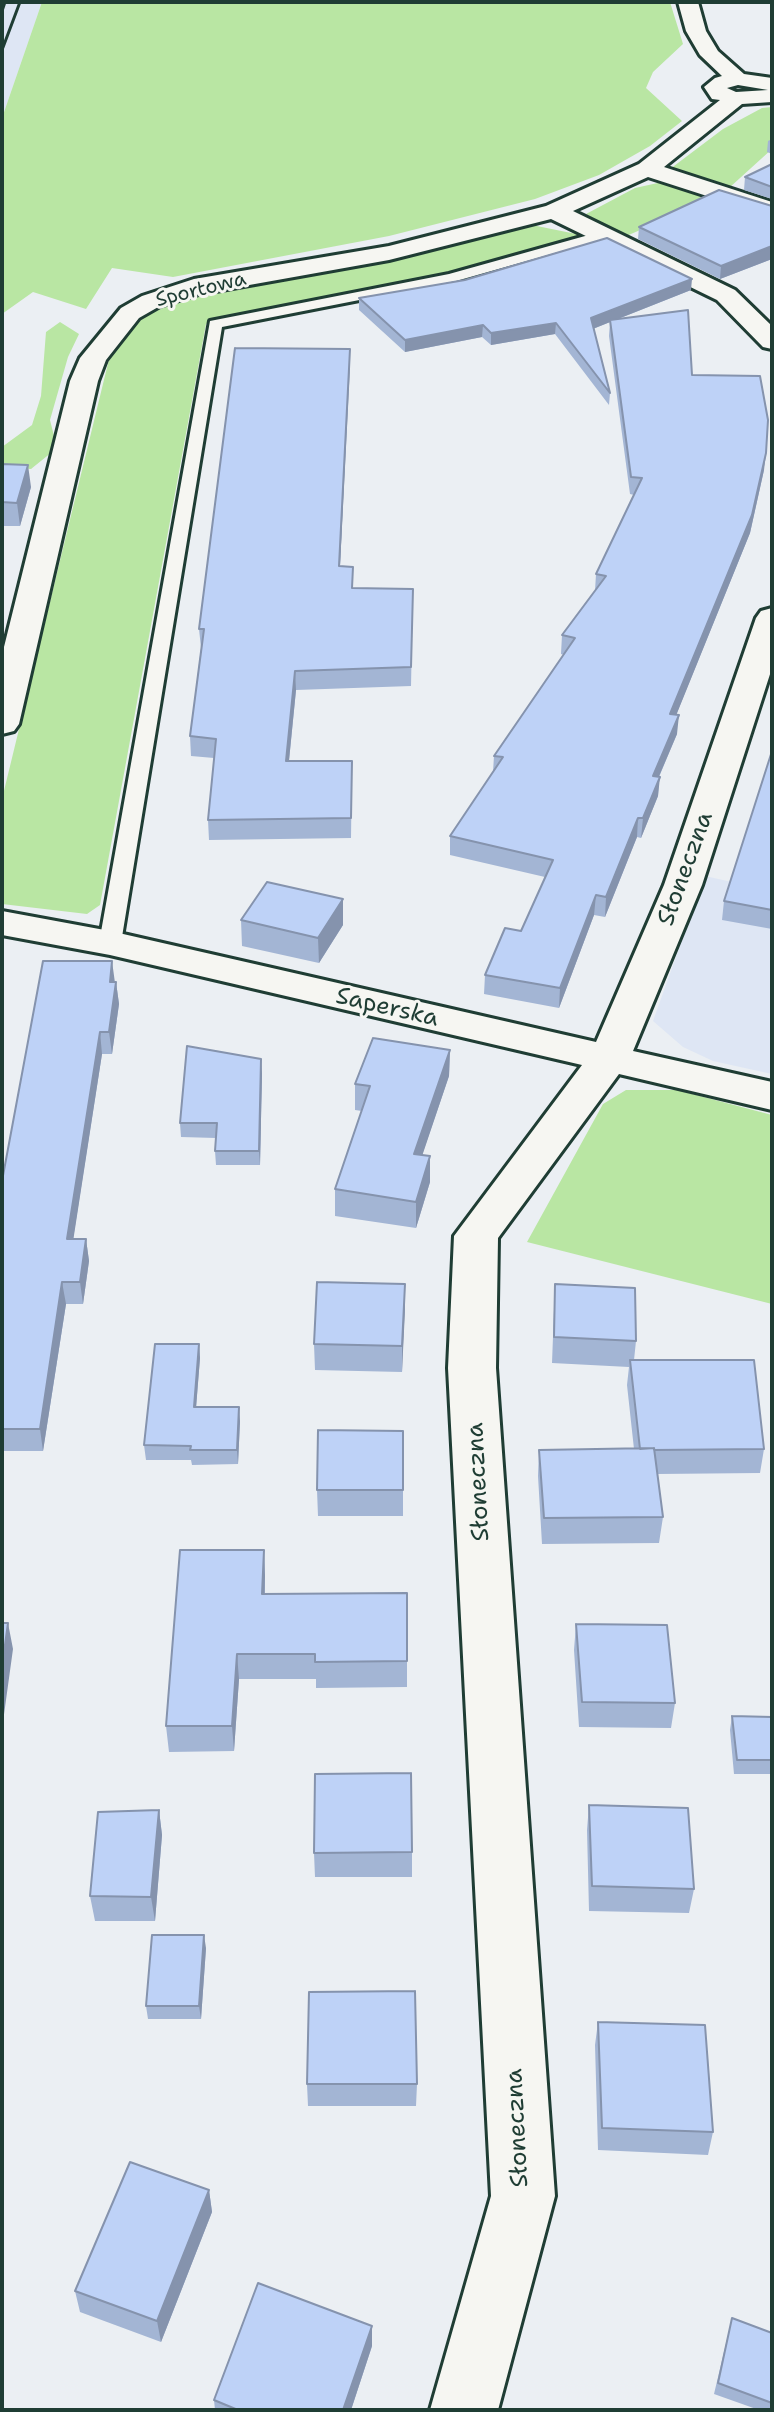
<!DOCTYPE html>
<html>
<head>
<meta charset="utf-8">
<style>
  body { margin:0 }
  #map { position:relative; width:774px; height:2412px; overflow:hidden; background:#ebeff3; font-family:"Shantell Sans",sans-serif }
  canvas { display:block }
  .frame { position:absolute; inset:0; border:4px solid #1f3d34; pointer-events:none }
</style>
</head>
<body>
<div id="map">
<canvas width="774" height="2412"></canvas>
<div class="frame"></div>
</div>
<script>
const ctx = document.querySelector('canvas').getContext('2d');
ctx.lineJoin = 'round';
function paint(path, color) { ctx.fillStyle = color; ctx.fill(path, 'evenodd'); }
const shape = rows => new Path2D(rows.map(r => 'M' + r).join(''));
function stroke(path, color, width, dash) { ctx.strokeStyle = color; ctx.lineWidth = width; ctx.lineCap = dash ? 'butt' : 'round'; ctx.setLineDash(dash || []); ctx.stroke(path); }
function drawText(font, color, halo, rows, align = 'center') {
  ctx.font = font + ' "Shantell Sans",sans-serif'; ctx.lineWidth = 6; ctx.setLineDash([]); ctx.textBaseline = 'middle'; ctx.strokeStyle = halo; ctx.fillStyle = color; for (const [text, x, y, turn = 0] of rows) {
    ctx.save(); ctx.translate(x, y); ctx.rotate((+turn || 0) * Math.PI / 180); ctx.textAlign = isNaN(turn) ? turn : align; if (halo) ctx.strokeText(text, 0, 0); ctx.fillText(text, 0, 0); ctx.restore();
  }
}
const built = shape([
  [2,2,42,2,2,118],
  [705,876,772,891,772,1074,713,1061,683,1047,653,1021]
]);
const green = shape([
  [42,2,670,2,683,44,653,72,646,88,682,121,650,146,599,175,535,199,389,236,173,277,112,268,86,309,33,292,2,314,2,118],
  [772,107,772,149,729,188,712,199,624,237,586,214,635,188,676,179,670,169,723,129,762,108],
  [532,225,581,235,448,274,218,318,206,324,100,905,87,914,2,904,2,799,111,351,136,320,182,298,416,252],
  [60,322,79,334,68,357,50,420,57,448,31,469,2,467,2,447,32,425,41,396,46,332],
  [626,1090,677,1090,772,1115,772,1304,527,1242,603,1104]
]);
const service = shape([
  [603,231,610,235,608,238,456,281,222,327,121,943,110,949,103,948,99,943,210,321,449,274,603,231]
]);
const minor = shape([
  [678,2,698,2,706,31,718,51,744,74,772,78,772,102,742,104,664,167,772,202,772,217,648,177,573,211,735,290,772,326,772,349,763,347,717,300,551,219,389,260,199,294,160,306,139,318,106,360,98,381,19,724,14,731,2,734,2,655,70,381,80,358,121,308,142,296,194,279,389,246,546,206,639,164,720,100,712,99,704,87,715,78,722,76,700,55,686,31,678,2],
  [738,85,768,90,736,92,727,88,738,85],
  [772,608,772,668,702,885,633,1051,772,1082,772,1110,619,1074,498,1238,496,1368,555,2196,498,2410,430,2410,491,2196,448,1368,454,1236,582,1065,110,955,2,935,2,911,110,931,596,1042,664,885,756,618,761,611,772,608]
]);
const rail = shape([
  [2,11,5,2],
  [2,50,20,2]
]);
const wall = shape([
  [772,139,772,154,767,152,768,141],
  [772,164,772,199,744,190,745,177],
  [772,206,772,259,720,279,638,239,639,227],
  [691,290,618,319,692,375,764,470,750,533,676,715,677,734,659,777,658,796,641,838,637,837,605,917,594,915,559,1008,484,994,485,975,521,931,545,877,450,855,450,836,493,772,494,756,564,655,561,654,562,635,595,591,596,574,634,495,630,494,609,336,610,322,593,329,610,393,609,405,555,334,491,345,482,337,405,352,359,310,359,298],
  [350,349,340,566,353,588,413,589,411,686,296,690,289,761,352,761,351,838,209,840,208,820,214,758,191,756,190,736,201,648,199,629],
  [2,464,31,487,20,526,2,526],
  [772,751,772,929,722,920,724,901],
  [241,920,343,925,319,963,242,946],
  [115,982,116,982,119,1004,112,1054,102,1054,73,1239,86,1239,89,1261,83,1304,66,1304,43,1451,2,1451,2,1181],
  [450,1050,449,1076,422,1155,430,1156,430,1182,416,1228,335,1216,335,1189,362,1111,355,1110,355,1084],
  [262,1073,260,1165,216,1165,215,1151,216,1138,181,1137,180,1123],
  [405,1284,402,1372,315,1370,314,1344],
  [555,1284,636,1341,634,1360,764,1449,760,1473,657,1474,663,1517,659,1543,542,1544,538,1476,539,1450,634,1449,627,1385,629,1367,552,1363],
  [199,1344,200,1358,196,1407,240,1421,238,1464,192,1465,191,1460,146,1460,144,1445],
  [403,1431,403,1516,318,1516,317,1490],
  [264,1550,265,1576,265,1594,407,1593,407,1687,316,1688,316,1679,239,1679,234,1751,169,1752,166,1726],
  [576,1624,675,1703,671,1728,579,1727,574,1650],
  [732,1716,772,1717,772,1774,734,1774,730,1730],
  [589,1805,694,1889,689,1913,589,1911,587,1830],
  [159,1810,162,1835,155,1921,95,1921,90,1896],
  [412,1852,412,1877,315,1877,314,1853],
  [206,1948,201,2019,148,2019,146,2006],
  [598,2022,713,2132,708,2155,598,2150,595,2045],
  [307,2084,417,2084,416,2106,308,2106],
  [209,2190,212,2212,161,2342,80,2312,75,2291],
  [732,2318,772,2333,772,2410,759,2410,714,2394],
  [372,2346,351,2410,215,2410,214,2400]
]);
const shadedWall = shape([
  [772,246,772,259,720,279,721,266],
  [692,279,691,290,590,330,591,318],
  [556,323,555,334,491,345,491,333],
  [483,325,482,337,405,352,405,340],
  [350,349,350,366,339,585,339,566],
  [766,453,764,470,750,533,669,733,670,714],
  [28,465,31,487,20,526,17,503],
  [295,671,296,690,287,780,286,761],
  [679,715,677,734,651,795,653,776],
  [660,777,658,796,641,838,643,818],
  [638,818,637,837,605,917,606,897],
  [596,895,594,915,559,1008,560,988],
  [343,899,343,925,319,963,318,938],
  [112,961,115,983,110,982],
  [116,982,119,1004,112,1054,109,1032],
  [100,1032,102,1054,70,1261,67,1239],
  [450,1050,449,1076,414,1180,414,1154],
  [261,1059,262,1073,260,1165,259,1151],
  [430,1156,430,1182,416,1228,416,1202],
  [86,1239,89,1261,83,1304,80,1282],
  [62,1282,66,1304,43,1451,40,1429],
  [405,1284,405,1310,402,1372,402,1346],
  [199,1344,200,1358,195,1421,194,1407],
  [239,1407,240,1421,238,1464,237,1450],
  [264,1550,265,1576,264,1619,262,1594],
  [8,1623,13,1649,2,1729,2,1667],
  [237,1654,239,1679,234,1751,232,1726],
  [159,1810,162,1835,155,1921,151,1897],
  [204,1935,206,1948,201,2019,199,2006],
  [209,2190,212,2212,161,2342,157,2321],
  [372,2326,372,2346,351,2410,343,2410]
]);
const building = shape([
  [772,164,772,187,745,177,772,164],
  [719,190,772,206,772,246,721,266,639,227,719,190],
  [607,238,692,279,591,318,610,393,556,323,491,333,483,325,405,340,359,298,465,280,607,238],
  [688,310,692,375,760,376,768,420,766,453,752,515,670,714,679,715,653,776,660,777,643,818,638,818,606,897,596,895,560,988,485,975,505,928,521,931,553,860,450,836,503,757,494,756,575,638,562,635,606,576,596,574,642,478,631,477,610,320,688,310],
  [235,348,350,349,339,566,353,567,352,588,413,589,411,667,295,671,286,761,352,761,351,818,208,820,216,739,190,736,204,629,199,629,235,348],
  [2,464,28,465,17,503,2,502,2,464],
  [772,751,772,910,724,901,772,751],
  [267,882,343,899,318,938,241,920,267,882],
  [43,961,112,961,110,982,116,982,109,1032,100,1032,67,1239,86,1239,80,1282,62,1282,40,1429,2,1429,2,1181,43,961],
  [373,1038,450,1050,414,1154,430,1156,416,1202,335,1189,370,1086,355,1084,373,1038],
  [187,1046,261,1059,259,1151,215,1151,217,1123,180,1123,187,1046],
  [317,1282,405,1284,402,1346,314,1344,317,1282],
  [555,1284,635,1288,636,1341,554,1337,555,1284],
  [155,1344,199,1344,194,1407,239,1407,237,1450,190,1450,191,1446,144,1445,155,1344],
  [630,1360,754,1360,764,1449,654,1450,654,1448,640,1449,630,1360],
  [318,1430,403,1431,403,1490,317,1490,318,1430],
  [654,1448,663,1517,544,1518,539,1450,654,1448],
  [180,1550,264,1550,262,1594,407,1593,407,1661,315,1662,315,1654,237,1654,232,1726,166,1726,180,1550],
  [2,1623,8,1623,2,1667,2,1623],
  [576,1624,667,1625,675,1703,582,1702,576,1624],
  [732,1716,772,1717,772,1760,737,1760,732,1716],
  [411,1773,412,1852,314,1853,315,1774,411,1773],
  [589,1805,688,1808,694,1889,592,1886,589,1805],
  [159,1810,151,1897,90,1896,98,1812,159,1810],
  [152,1935,204,1935,199,2006,146,2006,152,1935],
  [415,1991,417,2084,307,2084,309,1992,415,1991],
  [598,2022,705,2025,713,2132,602,2128,598,2022],
  [130,2162,209,2190,157,2321,75,2291,130,2162],
  [258,2283,372,2326,343,2410,238,2410,214,2400,258,2283],
  [732,2318,772,2333,772,2403,718,2383,732,2318]
]);
const farStreetnames = [
  ["Sportowa",201,290,-14]
];
const streetNames = [
  ["Słoneczna",686,869,-70],
  ["Saperska",387,1008,13],
  ["Słoneczna",479,1482,-93],
  ["Słoneczna",518,2128,-93]
];
paint(built, '#dee6f4');
paint(green, '#b9e6a3');
stroke(service, '#1f3d34', 6);
stroke(minor, '#1f3d34', 6);
paint(service, '#f6f6f2');
paint(minor, '#f6f6f2');
stroke(rail, '#1f3d34', 3);
paint(wall, '#a3b5d4');
paint(shadedWall, '#8593ad');
paint(building, '#bed2f7');
stroke(building, '#8593ad', 2);
drawText('20px', '#1f3d34', '#f6f6f2', farStreetnames);
drawText('24px', '#1f3d34', '#f6f6f2', streetNames);
</script>
</body>
</html>
